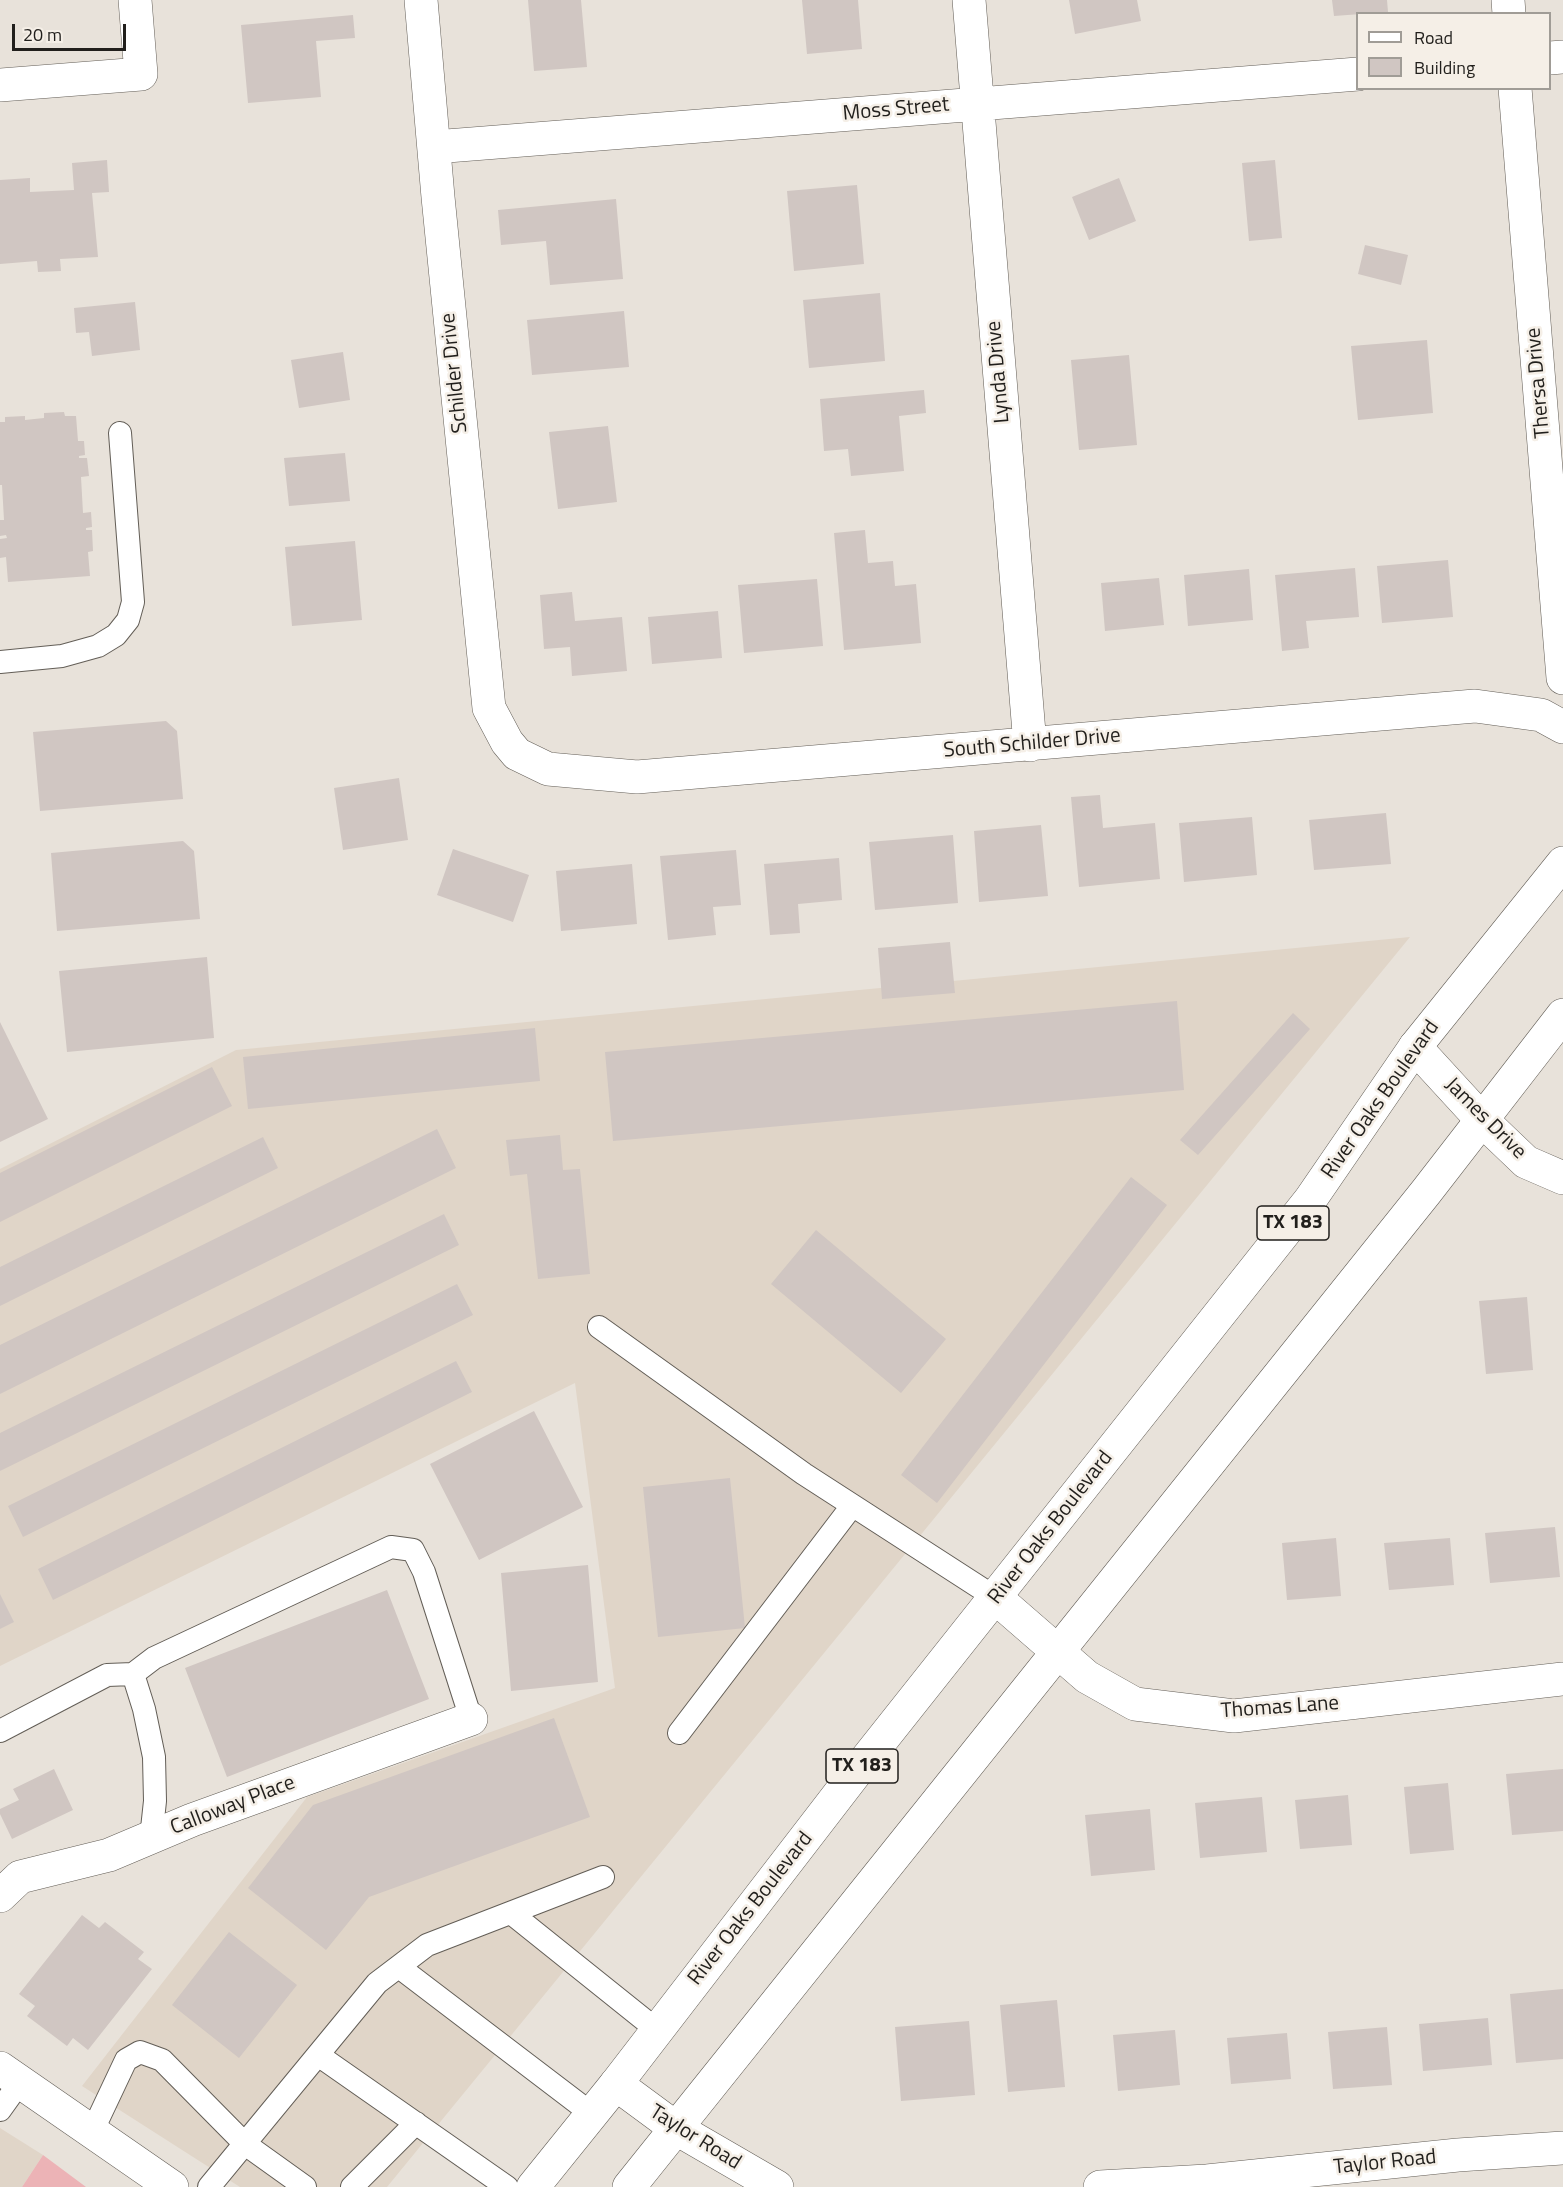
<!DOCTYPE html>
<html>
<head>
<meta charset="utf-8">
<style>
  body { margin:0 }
  #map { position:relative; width:1563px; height:2187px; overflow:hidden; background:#e8e2da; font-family:"Titillium Web",sans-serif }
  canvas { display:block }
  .legend { position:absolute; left:1356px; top:12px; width:195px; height:78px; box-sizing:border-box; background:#f5efe7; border:2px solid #a09c96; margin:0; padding:8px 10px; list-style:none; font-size:18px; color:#211f1c }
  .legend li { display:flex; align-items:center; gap:12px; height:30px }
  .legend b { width:30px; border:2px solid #a09c96 }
  .scale { position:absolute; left:12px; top:24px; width:114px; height:27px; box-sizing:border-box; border:3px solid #211f1c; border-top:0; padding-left:8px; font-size:18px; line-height:21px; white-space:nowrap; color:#211f1c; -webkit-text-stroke:4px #f5efe7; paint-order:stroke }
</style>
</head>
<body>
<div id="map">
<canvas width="1563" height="2187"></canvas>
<ul class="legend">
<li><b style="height:8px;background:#fff"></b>Road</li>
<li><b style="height:16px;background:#d0c6c2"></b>Building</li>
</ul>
<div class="scale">20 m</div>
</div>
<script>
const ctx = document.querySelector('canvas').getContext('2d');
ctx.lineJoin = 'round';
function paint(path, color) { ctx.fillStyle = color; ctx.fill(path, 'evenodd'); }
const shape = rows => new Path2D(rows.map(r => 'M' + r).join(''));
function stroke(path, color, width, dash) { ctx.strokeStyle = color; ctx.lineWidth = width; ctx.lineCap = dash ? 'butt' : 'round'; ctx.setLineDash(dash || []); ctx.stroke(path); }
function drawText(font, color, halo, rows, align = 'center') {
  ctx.font = font + ' "Titillium Web",sans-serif'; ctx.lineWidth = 5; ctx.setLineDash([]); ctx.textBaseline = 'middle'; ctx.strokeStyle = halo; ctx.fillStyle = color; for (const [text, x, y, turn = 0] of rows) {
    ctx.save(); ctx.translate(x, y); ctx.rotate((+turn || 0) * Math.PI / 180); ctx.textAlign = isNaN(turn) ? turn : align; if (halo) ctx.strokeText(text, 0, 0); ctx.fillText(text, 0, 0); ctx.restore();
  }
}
const built = shape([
  [1410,937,387,2187,240,2187,82,2086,307,1797,615,1688,575,1383,0,1666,0,1169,236,1050],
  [0,2128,43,2155,22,2187,0,2187]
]);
const green = shape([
  [43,2155,86,2187,22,2187]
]);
const building = shape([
  [528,0,581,0,587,67,534,71],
  [802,0,858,0,862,49,807,54],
  [1069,0,1137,0,1141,21,1075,34],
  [1332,0,1387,0,1388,12,1334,16],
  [353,15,355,38,316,41,321,97,248,103,241,25],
  [107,160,109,192,92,193,98,257,60,259,61,271,38,272,37,261,0,264,0,180,30,178,30,192,74,190,72,163],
  [1275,160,1282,238,1249,241,1242,163],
  [1119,178,1136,221,1089,240,1072,197],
  [857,185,864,264,794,271,787,191],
  [616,199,623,279,550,285,546,241,501,245,498,210],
  [1365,245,1408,255,1401,285,1358,274],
  [880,293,885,361,809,368,803,300],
  [135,302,140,350,92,356,89,332,76,333,74,308],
  [624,311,629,367,532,375,527,320],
  [1427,340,1433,413,1358,420,1351,346],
  [343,352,350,400,299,408,291,360],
  [1129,355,1137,445,1079,450,1071,360],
  [924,390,926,413,899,416,904,471,851,476,848,449,824,451,820,399],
  [64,412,65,416,76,416,78,441,84,441,85,455,79,456,79,458,87,458,89,476,81,477,83,513,91,512,92,527,86,528,86,530,92,530,93,551,88,552,90,576,8,582,6,557,0,558,0,539,7,538,6,535,0,536,0,520,4,520,2,485,0,485,0,422,5,422,5,417,25,416,25,420,44,418,44,413],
  [608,426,617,502,558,509,549,432],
  [345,453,350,501,289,506,284,458],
  [865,530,868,563,893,561,895,586,916,584,921,643,844,650,834,533],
  [355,541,362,620,292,626,285,547],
  [1448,560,1453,617,1382,623,1377,566],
  [1355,568,1359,617,1306,621,1309,648,1282,651,1275,575],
  [1249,569,1253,620,1188,626,1184,575],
  [1159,578,1164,625,1105,631,1101,583],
  [817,579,823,646,744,653,738,585],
  [572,592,575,621,622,617,627,671,572,676,570,647,544,649,540,595],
  [718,611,722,658,652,664,648,617],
  [166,721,177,731,183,799,40,811,33,732],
  [399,778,408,840,343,850,334,788],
  [1100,795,1103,828,1155,823,1160,879,1079,887,1071,797],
  [1386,813,1391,864,1314,870,1309,820],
  [1252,817,1257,875,1184,882,1179,823],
  [1041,825,1048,896,979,902,974,831],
  [953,835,958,903,875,910,869,842],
  [183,841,194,851,200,919,57,931,51,853],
  [453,849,529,875,513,922,437,895],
  [736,850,741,905,713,907,716,935,668,940,660,856],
  [839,858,842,900,798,904,800,933,770,935,764,864],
  [632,864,637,924,561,931,556,871],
  [950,942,955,993,882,999,878,948],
  [207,957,214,1038,67,1052,59,971],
  [1177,1001,1184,1090,613,1141,605,1052],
  [1293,1013,1310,1029,1198,1155,1180,1140],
  [0,1022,48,1119,0,1142],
  [535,1028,540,1081,248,1109,243,1057],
  [212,1067,232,1106,0,1222,0,1173],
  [437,1129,456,1168,0,1394,0,1345],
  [560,1135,563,1170,580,1169,590,1274,538,1279,527,1174,510,1176,506,1140],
  [263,1137,278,1168,0,1306,0,1267],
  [1131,1177,1167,1205,937,1503,901,1475],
  [444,1214,459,1245,0,1471,0,1433],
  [816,1230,946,1339,901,1393,771,1284],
  [457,1284,473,1315,23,1537,8,1506],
  [1527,1297,1533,1370,1486,1374,1479,1301],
  [456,1361,472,1392,53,1600,38,1569],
  [534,1411,583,1507,479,1560,430,1464],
  [730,1478,745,1628,658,1637,643,1487],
  [1555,1527,1560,1577,1490,1583,1485,1533],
  [1336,1538,1341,1596,1287,1600,1282,1543],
  [1450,1538,1454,1585,1389,1590,1384,1543],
  [588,1565,598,1682,511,1691,501,1573],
  [387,1590,429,1699,227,1777,185,1668],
  [0,1594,14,1622,0,1629],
  [554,1718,590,1817,369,1897,326,1950,248,1888,313,1805],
  [54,1769,73,1810,12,1839,0,1814,0,1809,19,1800,13,1789],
  [1563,1769,1563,1831,1512,1835,1506,1774],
  [1448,1783,1454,1850,1410,1854,1404,1787],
  [1348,1795,1352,1845,1300,1849,1295,1800],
  [1262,1797,1267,1852,1200,1858,1195,1803],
  [1150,1809,1155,1870,1091,1876,1085,1815],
  [82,1915,99,1928,105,1922,144,1952,138,1959,152,1969,88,2050,73,2038,67,2046,27,2016,35,2006,19,1994],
  [229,1932,297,1985,239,2058,172,2005],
  [1563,1989,1563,2059,1516,2063,1510,1994],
  [1057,2000,1065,2087,1008,2092,1000,2005],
  [1488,2018,1492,2065,1423,2071,1419,2024],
  [969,2021,975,2095,901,2101,895,2027],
  [1387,2027,1392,2085,1333,2089,1328,2032],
  [1175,2030,1180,2085,1118,2091,1113,2035],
  [1287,2033,1291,2079,1231,2084,1227,2038]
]);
const service = shape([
  [0,662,62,656,98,646,116,635,128,620,133,602,120,433],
  [599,1327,804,1474,996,1598],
  [133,1674,154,1658,391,1547,413,1550,424,1572,471,1719],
  [0,1731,107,1675,133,1674,144,1709,154,1757,155,1801,151,1838],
  [679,1733,852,1506],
  [511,1913,657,2030],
  [399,1967,592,2114],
  [318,2055,507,2187],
  [0,2110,20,2082],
  [92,2132,126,2060,140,2052,162,2060,245,2144,305,2187],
  [209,2187,377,1983,427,1945,603,1877],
  [352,2187,416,2123]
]);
const minor = shape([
  [421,0,438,197,489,708,507,742,517,754,548,769,637,777,1475,706,1541,715,1563,727],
  [969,0,1030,745],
  [1508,0,1509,14],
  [1550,58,1563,57],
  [0,85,141,74,135,0],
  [1515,88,1563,678],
  [434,147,1358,74],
  [1415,1047,1482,1120,1526,1162,1563,1178],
  [996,1598,1087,1677,1135,1704,1234,1716,1563,1679],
  [0,1896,20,1877,109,1855,192,1820,471,1719],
  [0,2068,172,2187],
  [616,2084,677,2129,777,2187],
  [1100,2187,1207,2181,1458,2155,1563,2148]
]);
const primary = shape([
  [533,2187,616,2084,853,1776,1310,1200,1415,1047,1563,863],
  [629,2187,1426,1192,1563,1015]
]);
const shields = [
  [1293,1223,72],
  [862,1766,72]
];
const shieldNames = [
  ["TX 183",1293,1223],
  ["TX 183",862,1766]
];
const streetNames = [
  ["Moss Street",896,110,-5],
  ["Lynda Drive",999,372,-95],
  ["Schilder Drive",455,373,-96],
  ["Thersa Drive",1539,383,-95],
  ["South Schilder Drive",1032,744,-5],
  ["River Oaks Boulevard",1381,1100,-55],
  ["James Drive",1485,1119,45],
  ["River Oaks Boulevard",1051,1528,-52],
  ["Thomas Lane",1280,1708,-4],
  ["Calloway Place",233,1806,-21],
  ["River Oaks Boulevard",751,1909,-52],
  ["Taylor Road",695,2138,32],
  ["Taylor Road",1385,2163,-6]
];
paint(built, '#e0d5c8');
paint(green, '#ecb3b6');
paint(building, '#d0c6c2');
stroke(service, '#635e57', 24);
stroke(minor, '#635e57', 34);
stroke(primary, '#635e57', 34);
stroke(service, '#fff', 22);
stroke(minor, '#fff', 33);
stroke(primary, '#fff', 33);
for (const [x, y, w] of shields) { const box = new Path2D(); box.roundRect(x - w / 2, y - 17, w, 34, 4.5); ctx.fillStyle = '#f5efe7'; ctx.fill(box); stroke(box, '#211f1c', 1.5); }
drawText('bold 20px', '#211f1c', null, shieldNames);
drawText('21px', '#211f1c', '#f5efe7', streetNames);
</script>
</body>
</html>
